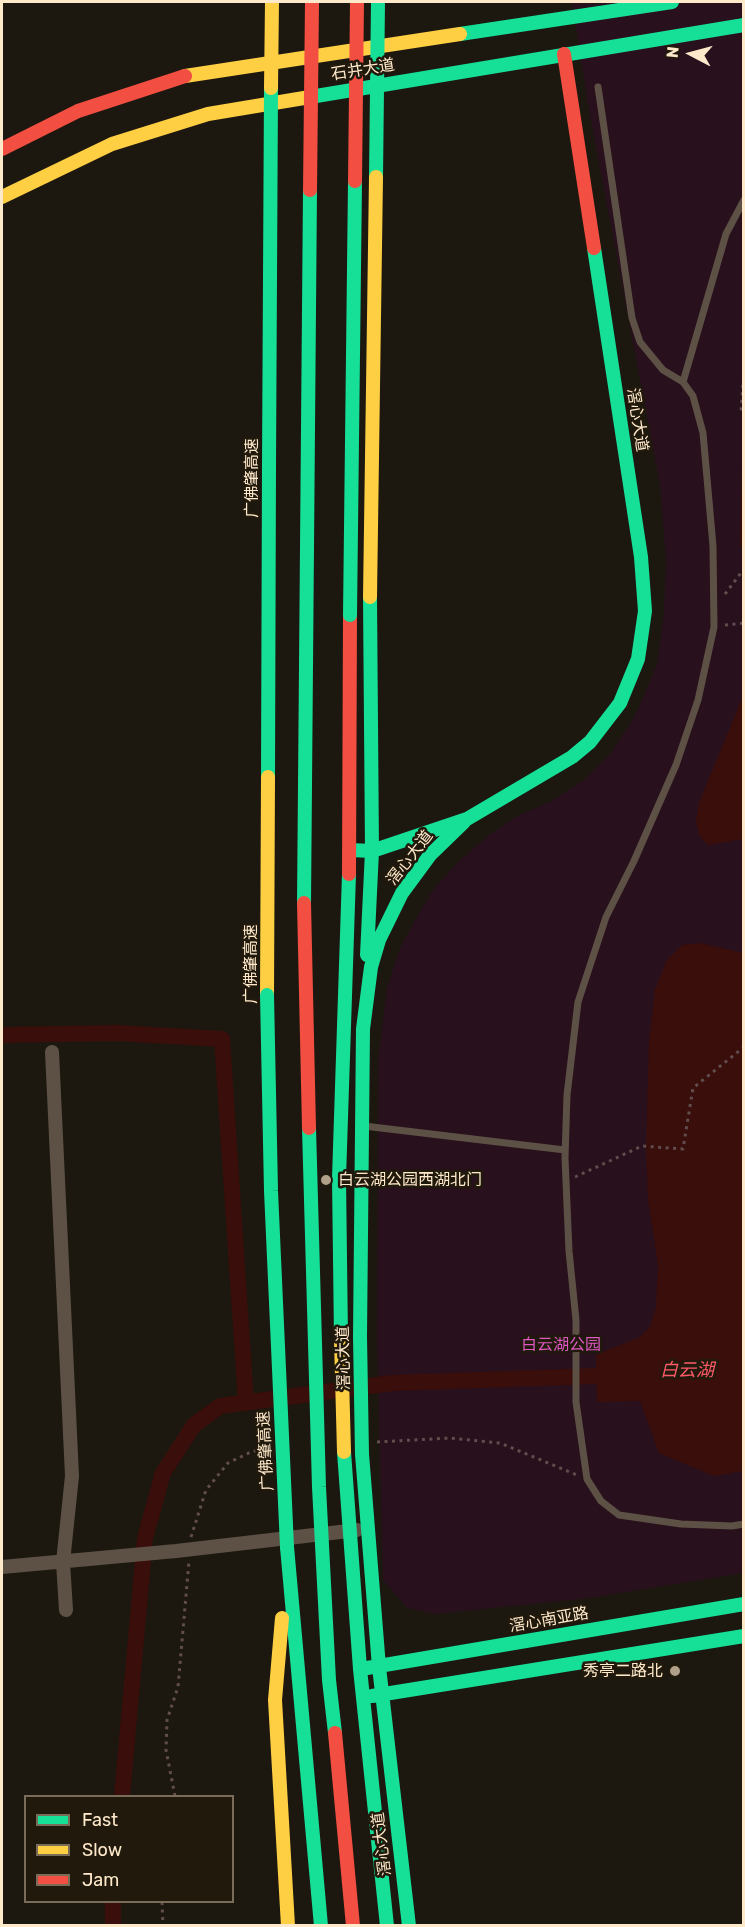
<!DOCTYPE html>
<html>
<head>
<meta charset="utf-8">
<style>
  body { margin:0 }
  #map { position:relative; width:745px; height:1927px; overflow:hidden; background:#1c1810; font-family:Rubik,sans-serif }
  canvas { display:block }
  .frame { position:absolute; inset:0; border:3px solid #ffe9cb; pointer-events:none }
  .legend { position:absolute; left:24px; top:1795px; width:210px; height:108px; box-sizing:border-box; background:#20190c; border:2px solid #796c58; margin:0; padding:8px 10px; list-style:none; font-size:18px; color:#ffe9cb }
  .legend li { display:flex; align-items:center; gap:12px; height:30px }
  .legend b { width:30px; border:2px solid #796c58 }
  .north { position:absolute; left:661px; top:24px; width:60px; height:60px; -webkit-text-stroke:4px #20190c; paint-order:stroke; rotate:276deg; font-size:16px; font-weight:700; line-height:24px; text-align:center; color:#ffe9cb }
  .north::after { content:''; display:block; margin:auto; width:21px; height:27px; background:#ffe9cb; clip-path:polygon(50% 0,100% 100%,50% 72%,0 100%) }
</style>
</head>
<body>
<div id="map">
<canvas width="745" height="1927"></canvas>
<div class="frame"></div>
<ul class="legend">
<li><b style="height:8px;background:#16e098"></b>Fast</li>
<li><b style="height:8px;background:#ffcf43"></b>Slow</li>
<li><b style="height:8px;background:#f24e42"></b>Jam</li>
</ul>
<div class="north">N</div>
</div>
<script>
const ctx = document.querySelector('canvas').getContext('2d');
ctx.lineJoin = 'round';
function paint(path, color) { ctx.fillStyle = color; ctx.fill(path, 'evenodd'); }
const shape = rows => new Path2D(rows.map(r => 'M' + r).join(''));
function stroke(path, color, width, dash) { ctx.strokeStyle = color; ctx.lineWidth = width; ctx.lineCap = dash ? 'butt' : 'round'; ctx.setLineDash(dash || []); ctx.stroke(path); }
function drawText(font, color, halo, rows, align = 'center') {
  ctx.font = font + ' Rubik,"Noto Sans SC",sans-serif'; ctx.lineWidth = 5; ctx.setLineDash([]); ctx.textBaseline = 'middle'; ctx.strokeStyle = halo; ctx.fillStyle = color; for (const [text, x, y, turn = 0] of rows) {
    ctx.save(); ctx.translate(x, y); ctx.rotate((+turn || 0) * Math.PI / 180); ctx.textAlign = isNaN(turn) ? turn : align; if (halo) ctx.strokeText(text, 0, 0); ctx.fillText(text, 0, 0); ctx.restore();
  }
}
const green = shape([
  [572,2,743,2,743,1573,589,1598,435,1614,407,1608,383,1580,377,1341,378,1063,387,988,400,948,417,917,433,890,458,862,489,835,519,815,552,801,584,780,610,754,635,716,657,665,664,612,666,559,660,485,589,110]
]);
const water = shape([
  [743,418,744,547,743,548,740,546],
  [743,696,743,839,708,845,699,835,696,821,699,803],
  [699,943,744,953,743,1471,714,1476,659,1453,640,1401,597,1402,596,1355,640,1337,649,1329,656,1308,658,1265,648,1199,646,1148,649,1043,655,990,667,960,682,945]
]);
const canal = shape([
  [2,1035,117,1033,222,1039,246,1403],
  [122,1796,145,1538,163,1473,194,1425,220,1406,392,1383,597,1376],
  [113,1926,113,1902]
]);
const path = shape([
  [744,370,741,412,744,415],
  [725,594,744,569],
  [725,625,744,623],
  [575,1177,642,1146,683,1149,693,1088,744,1047],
  [377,1442,450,1438,500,1443,577,1475],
  [191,1537,206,1490,228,1463,253,1451,263,1450],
  [175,1796,166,1750,167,1720,178,1687,189,1561],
  [162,1902,163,1926]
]);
const lane = shape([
  [598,87,632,318,640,342,663,370,683,382,693,396,703,433,713,546,714,627,698,700,676,765,634,861,606,917,578,1002,567,1095,565,1158,569,1251,576,1320,576,1402,587,1479,601,1501,619,1515,681,1524,732,1526,744,1524],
  [683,382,726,234,744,200],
  [364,1126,565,1150]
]);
const street = shape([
  [52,1052,72,1476,63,1562,66,1610],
  [2,1567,176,1551,357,1530]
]);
const fast = shape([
  [460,34,672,2],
  [310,97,744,25],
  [268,777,269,465],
  [350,850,372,851,467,819,572,757,590,742,620,703,638,659,645,611,641,557,594,248],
  [367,955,372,851,370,597],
  [360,1336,363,1029,371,967,379,940,402,893,430,855,464,822],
  [341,1339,339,1178,349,874],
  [344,1452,360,1669,387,1926],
  [362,1454,379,1667,409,1926],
  [287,1547,321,1926],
  [367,1668,744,1604],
  [372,1696,744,1636]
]);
const slow = shape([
  [185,76,460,34],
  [2,197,112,144,208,114,310,97],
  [267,995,268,777],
  [282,1618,275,1700,288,1926]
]);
const jam = shape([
  [564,54,594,248],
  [2,149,78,111,185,76],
  [349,874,350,615]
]);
const fastBridge = shape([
  [376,177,378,2],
  [269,465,271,88],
  [350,615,355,181],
  [304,903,310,190],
  [267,995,271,1191,287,1547],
  [309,1128,319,1487,329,1680,335,1733],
  [360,1336,362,1454]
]);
const slowBridge = shape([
  [271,88,272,2],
  [370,597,376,177],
  [341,1339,344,1452]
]);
const jamBridge = shape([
  [355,181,357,2],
  [310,190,312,2],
  [304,903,309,1128],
  [335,1733,353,1926]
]);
const markers = [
  [326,1180,6,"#b0a08a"],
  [675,1671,6,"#b0a08a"]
];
const streetNames = [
  ["石井大道",363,70,-9],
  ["滘心大道",637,420,81],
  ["广佛肇高速",252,478,-90],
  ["滘心大道",410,858,-52],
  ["广佛肇高速",251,964,-90],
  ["滘心大道",344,1358,-91],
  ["广佛肇高速",266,1451,-93],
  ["滘心南亚路",549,1620,-10],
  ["滘心大道",382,1844,-97]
];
const poiNames = [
  ["白云湖公园西湖北门",338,1180],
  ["秀亭二路北",663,1671,"right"]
];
const parkNames = [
  ["白云湖公园",561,1345]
];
const waterNames = [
  ["白云湖",687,1371]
];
paint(green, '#28101d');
paint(water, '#3a0e0a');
stroke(canal, '#3a0e0a', 16);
stroke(path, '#614d4d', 3, [3, 4.5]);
stroke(lane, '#5d5145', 7);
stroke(street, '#5d5145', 14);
stroke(fast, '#16e098', 14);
stroke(slow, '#ffcf43', 14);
stroke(jam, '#f24e42', 14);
stroke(fastBridge, '#16e098', 14);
stroke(slowBridge, '#ffcf43', 14);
stroke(jamBridge, '#f24e42', 14);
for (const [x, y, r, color] of markers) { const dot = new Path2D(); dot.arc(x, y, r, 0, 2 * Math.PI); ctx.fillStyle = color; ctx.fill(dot); stroke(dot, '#20190c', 2); }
drawText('16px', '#ffe9cb', '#20190c', streetNames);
drawText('16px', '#ffe9cb', '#20190c', poiNames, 'left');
drawText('16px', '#df57c3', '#20190c', parkNames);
drawText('italic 18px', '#ff5967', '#20190c', waterNames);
</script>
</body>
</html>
